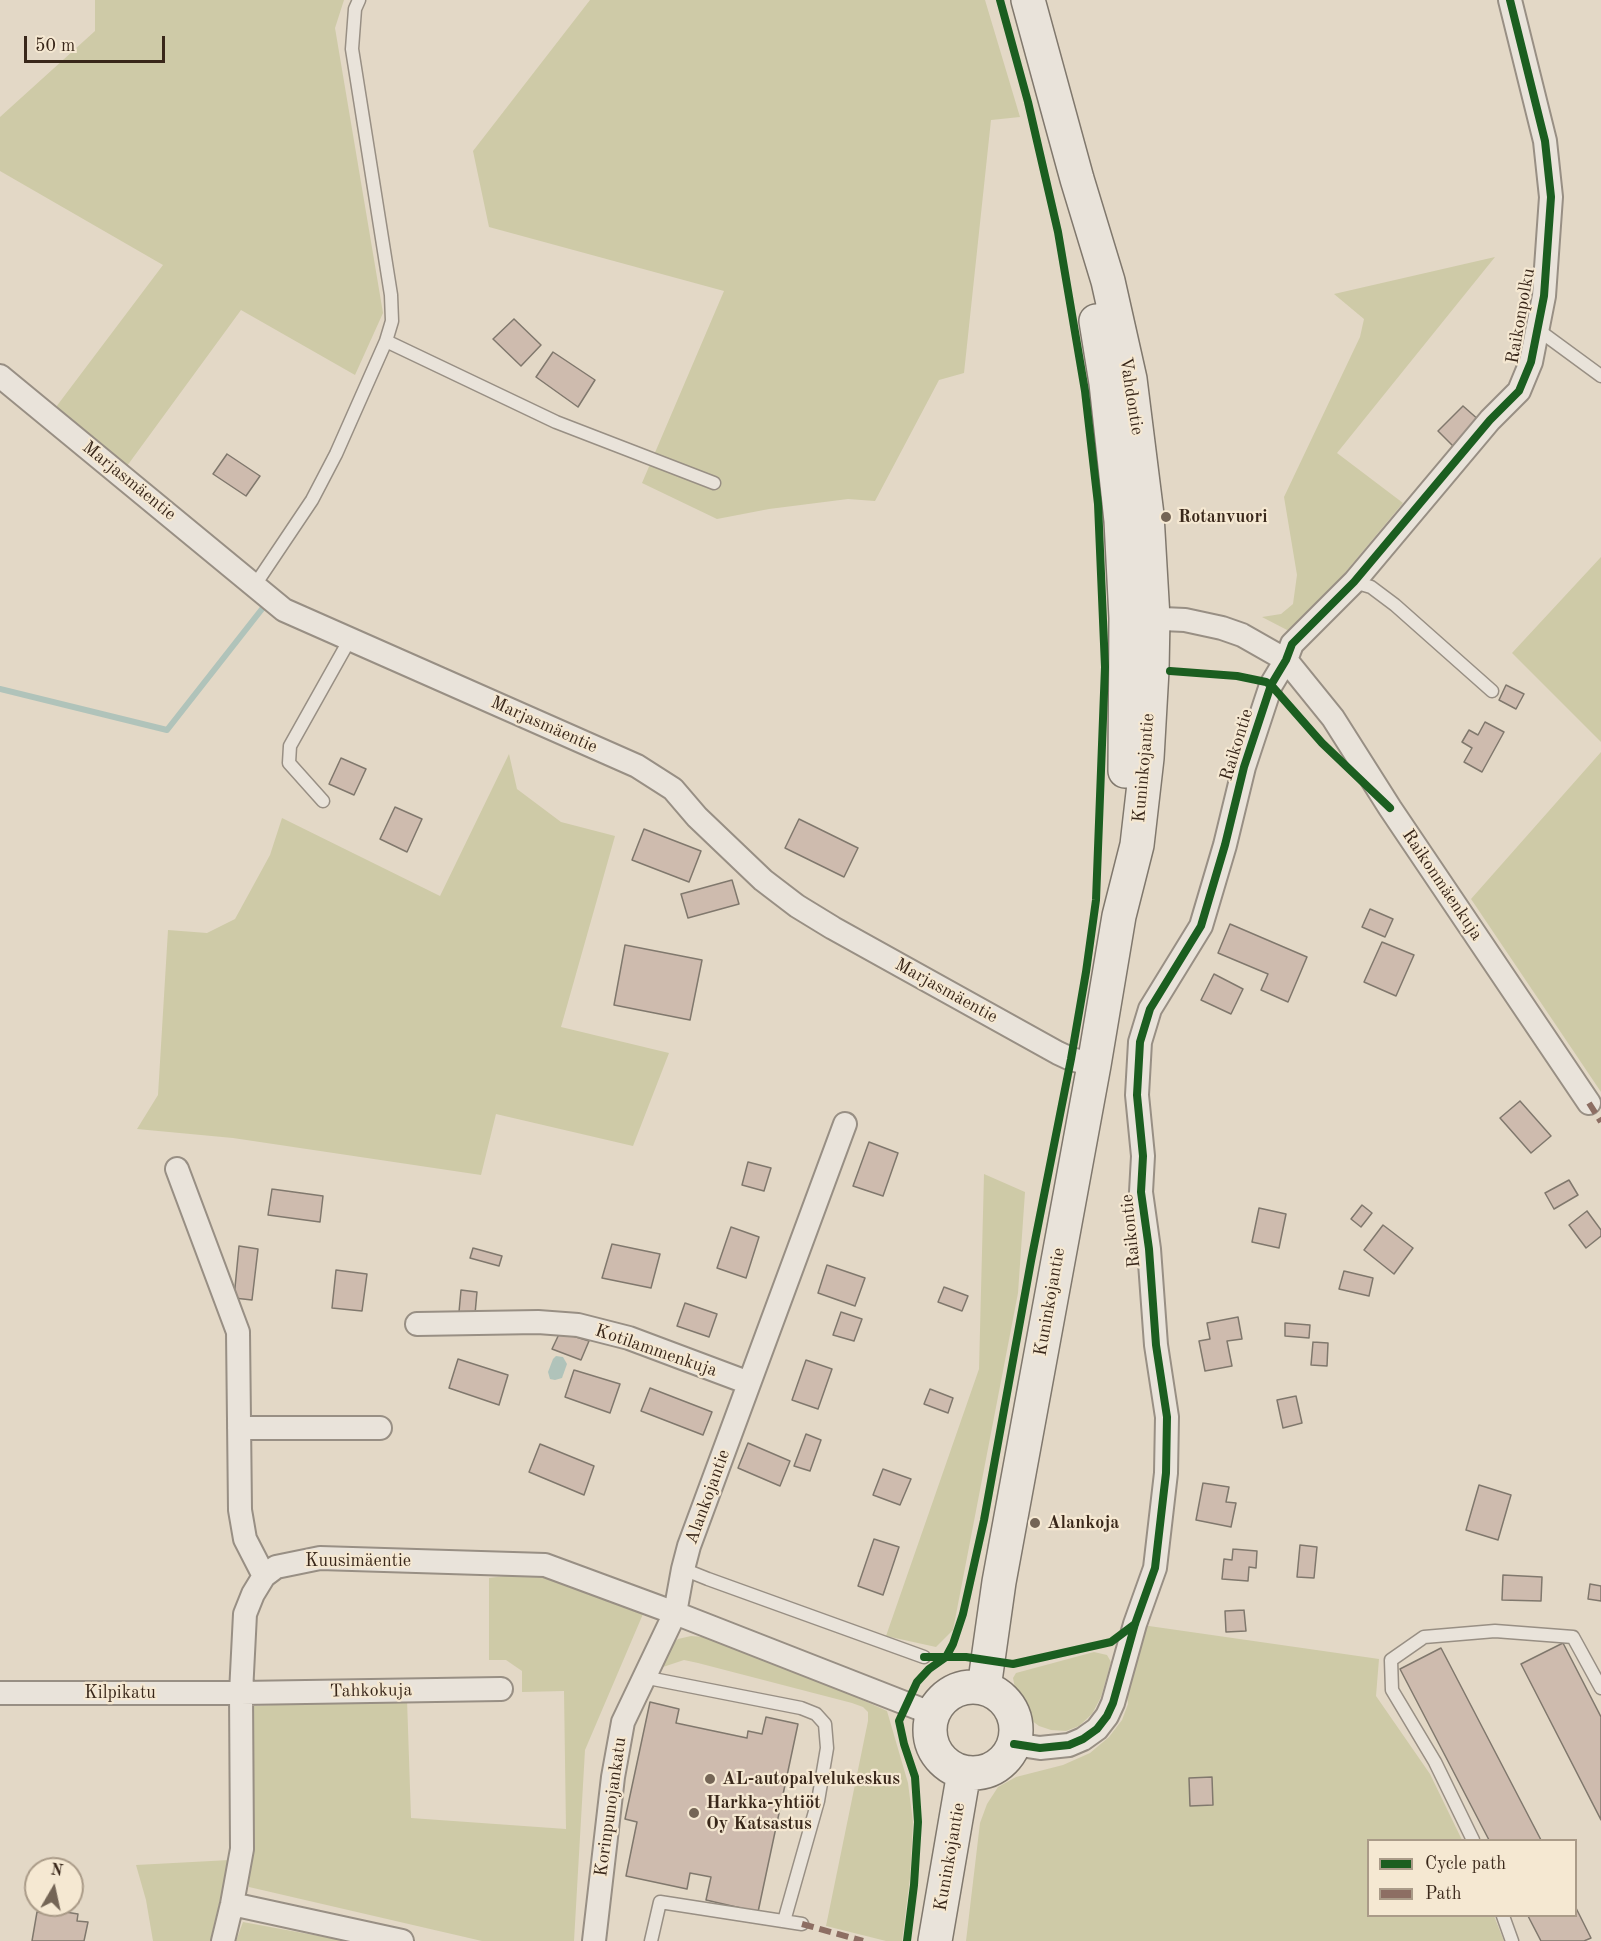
<!DOCTYPE html>
<html>
<head>
<meta charset="utf-8">
<style>
  body { margin:0 }
  #map { position:relative; width:1601px; height:1941px; overflow:hidden; background:#e3d8c6; font-family:"Old Standard TT",serif }
  canvas { display:block }
  .legend { position:absolute; left:1367px; top:1839px; width:210px; height:78px; box-sizing:border-box; background:#f5e8d2; border:2px solid #aa9b88; margin:0; padding:8px 10px; list-style:none; font-size:18px; color:#39271a }
  .legend li { display:flex; align-items:center; gap:12px; height:30px }
  .legend b { width:30px; border:2px solid #aa9b88 }
  .north { position:absolute; left:24px; top:1857px; width:60px; height:60px; box-sizing:border-box; background:#f5e8d2; border:2px solid #aa9b88; border-radius:50%; rotate:9deg; font-size:16px; font-weight:700; line-height:24px; text-align:center; color:#39271a }
  .north::after { content:''; display:block; margin:auto; width:21px; height:27px; background:#746556; clip-path:polygon(50% 0,100% 100%,50% 72%,0 100%) }
  .scale { position:absolute; left:24px; top:36px; width:141px; height:27px; box-sizing:border-box; border:3px solid #39271a; border-top:0; padding-left:8px; font-size:18px; line-height:21px; white-space:nowrap; color:#39271a; -webkit-text-stroke:4px #f5e8d2; paint-order:stroke }
</style>
</head>
<body>
<div id="map">
<canvas width="1601" height="1941"></canvas>
<ul class="legend">
<li><b style="height:8px;background:#1b5e20"></b>Cycle path</li>
<li><b style="height:8px;background:#8d6e63"></b>Path</li>
</ul>
<div class="north">N</div>
<div class="scale">50 m</div>
</div>
<script>
const ctx = document.querySelector('canvas').getContext('2d');
ctx.lineJoin = 'round';
function paint(path, color) { ctx.fillStyle = color; ctx.fill(path, 'evenodd'); }
const shape = rows => new Path2D(rows.map(r => 'M' + r).join(''));
function stroke(path, color, width, dash) { ctx.strokeStyle = color; ctx.lineWidth = width; ctx.lineCap = dash ? 'butt' : 'round'; ctx.setLineDash(dash || []); ctx.stroke(path); }
function drawText(font, color, halo, rows, align = 'center') {
  ctx.font = font + ' "Old Standard TT",serif'; ctx.lineWidth = 4.5; ctx.setLineDash([]); ctx.textBaseline = 'middle'; ctx.strokeStyle = halo; ctx.fillStyle = color; for (const [text, x, y, turn = 0] of rows) {
    ctx.save(); ctx.translate(x, y); ctx.rotate((+turn || 0) * Math.PI / 180); ctx.textAlign = isNaN(turn) ? turn : align; if (halo) ctx.strokeText(text, 0, 0); ctx.fillText(text, 0, 0); ctx.restore();
  }
}
const green = shape([
  [95,0,344,0,335,28,383,313,355,375,241,310,127,466,56,407,163,265,0,171,0,117,95,31],
  [590,0,985,0,1020,117,991,120,964,373,939,380,875,501,848,499,769,509,717,519,642,483,724,291,489,227,473,151],
  [1495,257,1337,453,1403,503,1303,623,1289,631,1262,617,1281,614,1293,604,1297,575,1284,497,1360,337,1364,319,1334,294],
  [1601,557,1601,742,1512,653],
  [1601,752,1601,1092,1471,899],
  [509,754,517,789,561,822,615,836,561,1027,669,1053,633,1146,496,1114,481,1175,233,1138,137,1129,158,1095,168,930,207,933,235,919,270,855,282,818,440,896],
  [984,1174,1025,1192,1018,1293,953,1630,936,1647,886,1636,979,1369],
  [544,1571,643,1614,585,1750,574,1941,482,1941,249,1887,251,1706,407,1699,411,1818,566,1829,564,1691,522,1692,522,1671,506,1660,489,1660,489,1578],
  [1135,1624,1379,1659,1376,1696,1430,1774,1462,1840,1368,1840,1368,1916,1494,1916,1504,1941,966,1941,980,1823,987,1804,998,1787,1016,1777,1063,1765,1090,1753,1109,1737,1122,1720,1128,1704,1123,1662],
  [691,1636,703,1637,794,1669,887,1711,908,1783,913,1822,910,1878,902,1941,886,1941,826,1926,868,1721,868,1712,863,1707,852,1703,698,1663,684,1660,663,1667,662,1664,667,1649,678,1639],
  [1094,1652,1107,1655,1111,1662,1101,1697,1092,1714,1079,1726,1066,1731,1051,1730,1039,1726,1027,1717,1017,1699,1013,1678,1016,1673],
  [230,1860,210,1941,153,1941,146,1900,136,1865],
  [243,1922,346,1941,236,1941]
]);
const water = shape([
  [556,1356,563,1357,567,1364,562,1378,555,1380,550,1379,548,1372,553,1359]
]);
const stream = shape([
  [0,689,167,730,262,609]
]);
const building = shape([
  [514,319,541,345,521,366,493,339,514,319],
  [553,352,595,380,578,407,536,377,553,352],
  [1463,406,1480,421,1454,447,1438,431,1463,406],
  [227,454,260,476,246,496,213,474,227,454],
  [1506,685,1524,694,1516,709,1499,700,1506,685],
  [1485,722,1504,732,1482,772,1464,762,1472,748,1462,742,1469,730,1478,735,1485,722],
  [341,758,366,769,354,795,329,784,341,758],
  [395,807,422,819,407,852,380,839,395,807],
  [799,819,858,848,844,877,785,848,799,819],
  [644,829,701,851,689,882,632,860,644,829],
  [732,880,739,904,688,918,681,894,732,880],
  [1370,909,1393,919,1385,937,1362,927,1370,909],
  [1230,924,1307,957,1288,1002,1261,990,1268,974,1218,953,1230,924],
  [1382,942,1414,955,1396,996,1364,982,1382,942],
  [625,945,702,960,690,1020,614,1005,625,945],
  [1214,974,1243,989,1231,1014,1201,1000,1214,974],
  [1520,1101,1551,1136,1531,1153,1500,1118,1520,1101],
  [869,1142,898,1153,883,1196,853,1186,869,1142],
  [748,1162,771,1168,764,1191,742,1185,748,1162],
  [1569,1180,1578,1195,1554,1209,1545,1193,1569,1180],
  [272,1189,323,1196,320,1222,268,1215,272,1189],
  [1362,1205,1372,1213,1361,1227,1351,1219,1362,1205],
  [1259,1208,1286,1214,1279,1248,1252,1242,1259,1208],
  [1587,1211,1601,1230,1601,1236,1586,1248,1569,1225,1587,1211],
  [1383,1225,1413,1248,1394,1274,1364,1250,1383,1225],
  [731,1227,759,1237,746,1278,717,1268,731,1227],
  [612,1244,660,1254,651,1288,602,1278,612,1244],
  [239,1246,258,1249,252,1300,234,1298,239,1246],
  [473,1248,502,1256,499,1266,470,1258,473,1248],
  [827,1265,865,1278,855,1306,818,1293,827,1265],
  [336,1270,367,1274,362,1311,332,1308,336,1270],
  [1344,1271,1373,1278,1369,1296,1339,1289,1344,1271],
  [944,1287,968,1296,962,1311,938,1302,944,1287],
  [461,1290,477,1292,475,1314,459,1312,461,1290],
  [685,1303,717,1314,709,1337,677,1326,685,1303],
  [841,1312,862,1319,854,1341,833,1335,841,1312],
  [1238,1317,1242,1339,1227,1341,1232,1366,1205,1371,1199,1341,1210,1339,1207,1323,1238,1317],
  [1285,1323,1310,1325,1309,1338,1285,1336,1285,1323],
  [560,1332,589,1341,581,1360,552,1349,560,1332],
  [1313,1342,1328,1343,1327,1366,1311,1365,1313,1342],
  [458,1359,508,1375,499,1405,449,1388,458,1359],
  [806,1360,832,1369,818,1409,792,1400,806,1360],
  [574,1370,620,1384,610,1413,565,1397,574,1370],
  [650,1388,712,1412,703,1435,641,1411,650,1388],
  [930,1389,953,1398,948,1413,924,1404,930,1389],
  [1296,1396,1302,1423,1283,1428,1277,1400,1296,1396],
  [806,1434,821,1440,810,1471,794,1466,806,1434],
  [748,1443,790,1461,780,1486,738,1468,748,1443],
  [540,1444,594,1466,584,1495,529,1472,540,1444],
  [883,1469,911,1479,900,1505,873,1495,883,1469],
  [1203,1483,1229,1487,1226,1502,1236,1503,1231,1527,1196,1520,1203,1483],
  [1479,1485,1511,1495,1498,1540,1466,1530,1479,1485],
  [874,1539,899,1547,883,1595,858,1586,874,1539],
  [1300,1545,1317,1547,1314,1578,1297,1577,1300,1545],
  [1233,1549,1257,1551,1256,1568,1249,1567,1248,1581,1222,1579,1224,1559,1232,1560,1233,1549],
  [1503,1575,1542,1577,1541,1601,1502,1600,1503,1575],
  [1590,1584,1601,1586,1601,1601,1588,1599,1590,1584],
  [1244,1610,1246,1631,1226,1632,1225,1611,1244,1610],
  [1563,1643,1601,1717,1601,1820,1521,1664,1563,1643],
  [1441,1648,1541,1840,1489,1840,1400,1669,1441,1648],
  [650,1702,679,1709,676,1723,747,1738,748,1731,762,1734,766,1717,798,1724,758,1912,706,1900,711,1877,690,1873,687,1889,626,1876,637,1822,625,1819,650,1702],
  [1212,1777,1213,1805,1190,1806,1189,1778,1212,1777],
  [1576,1908,1591,1938,1584,1941,1541,1941,1528,1916,1576,1916,1576,1908],
  [53,1910,78,1914,77,1921,88,1922,84,1941,32,1941,37,1912,53,1915,53,1910]
]);
const lane = shape([
  [1537,329,1601,376],
  [386,341,556,422,714,483],
  [1354,582,1371,587,1395,605,1492,691],
  [255,585,312,500,336,454,386,341,392,321,391,295,352,49,355,9,359,0],
  [323,801,289,763,290,746,350,639],
  [683,1569,708,1579,924,1657],
  [643,1677,801,1708,816,1714,825,1724,827,1748,818,1801,784,1921],
  [1473,1840,1435,1762,1392,1690,1391,1660,1424,1637,1495,1631,1573,1637,1601,1688],
  [1503,1916,1512,1941],
  [651,1941,660,1902,802,1924]
]);
const street = shape([
  [0,376,284,610,637,766,673,789,697,817,763,880,797,906,833,928,1058,1053,1071,1059,1094,1065],
  [1140,618,1185,620,1222,628,1242,635,1286,660,1333,718,1390,808,1589,1103],
  [845,1124,689,1546,683,1569,675,1613,933,1714],
  [177,1169,238,1332,240,1510,245,1539,264,1576],
  [417,1324,538,1322,578,1325,629,1338,749,1383],
  [239,1428,380,1428],
  [0,1693,241,1693,501,1689],
  [1014,1744,1040,1748,1069,1745,1083,1739,1097,1729,1107,1716,1113,1703,1135,1624,1155,1568,1166,1473,1167,1417,1156,1345,1149,1249,1141,1192,1143,1156,1137,1095,1140,1042,1150,1009,1201,926,1225,845,1244,767,1271,685,1286,660,1292,644,1354,582,1490,420,1519,391,1531,362,1544,296,1551,197,1545,141,1510,0],
  [232,1904,402,1941],
  [223,1941,232,1904,242,1849,241,1693,245,1614,253,1594,264,1576,276,1567,320,1558,545,1565,675,1613,623,1722,613,1777,594,1941]
]);
const secondary = shape([
  [1096,321,1106,383,1121,521,1126,618,1125,771],
  '930 1730a43 43 0 1 1 86 0a43 43 0 1 1-86 0Z',
  [984,1688,999,1582,1094,1065,1119,916,1137,845,1147,758,1152,670,1153,618,1147,515,1130,379,1108,281,1077,179,1028,0],
  [935,1941,964,1772]
]);
const quiet = shape([
  [1589,1103,1601,1122],
  [802,1924,863,1941]
]);
const cycleway = shape([
  [1170,671,1237,676,1266,682,1271,685,1322,743,1390,808],
  [924,1657,966,1657,1013,1664,1111,1642,1135,1624],
  [1014,1744,1040,1748,1069,1745,1083,1739,1097,1729,1107,1716,1113,1703,1135,1624,1155,1568,1166,1473,1167,1417,1156,1345,1149,1249,1141,1192,1143,1156,1137,1095,1140,1042,1150,1009,1201,926,1225,845,1244,767,1271,685,1286,660,1292,644,1354,582,1490,420,1519,391,1531,362,1544,296,1551,197,1545,141,1510,0],
  [907,1941,914,1885,918,1822,915,1777,904,1744,899,1721,917,1682,929,1669,946,1657,953,1644,963,1614,984,1520,1031,1261,1071,1059,1086,972,1096,900,1105,667,1098,504,1085,391,1058,232,1028,102,1000,0]
]);
const markers = [
  [1166,517,6,"#746556"],
  [1035,1523,6,"#746556"],
  [710,1779,6,"#746556"],
  [694,1813,6,"#746556"]
];
const streetNames = [
  ["Raikonpolku",1521,316,-80],
  ["Vahdontie",1131,396,81],
  ["Marjasmäentie",129,481,39],
  ["Marjasmäentie",544,725,24],
  ["Raikontie",1237,745,-73],
  ["Kuninkojantie",1144,768,-85],
  ["Raikonmäenkuja",1442,885,56],
  ["Marjasmäentie",946,991,29],
  ["Raikontie",1131,1231,-96],
  ["Kuninkojantie",1050,1302,-80],
  ["Kotilammenkuja",656,1351,19],
  ["Alankojantie",708,1497,-70],
  ["Kuusimäentie",358,1561],
  ["Tahkokuja",371,1691,-1],
  ["Kilpikatu",120,1693],
  ["Korinpunojankatu",611,1807,-82],
  ["Kuninkojantie",950,1857,-80]
];
const poiNames = [
  ["Rotanvuori",1178,517],
  ["Alankoja",1047,1523],
  ["AL-autopalvelukeskus",722,1779],
  ["Harkka-yhtiöt",706,1803],
  ["Oy Katsastus",706,1824]
];
paint(green, '#cecaa7');
paint(water, '#b0c3ba');
stroke(stream, '#b0c3ba', 6);
paint(building, '#cebbae');
stroke(building, '#80786d', 1.5);
stroke(lane, '#988f84', 15);
stroke(street, '#988f84', 26);
stroke(secondary, '#80786d', 36);
stroke(lane, '#e9e3da', 12);
stroke(street, '#e9e3da', 22);
stroke(secondary, '#e9e3da', 33);
stroke(quiet, '#8d6e63', 6, [12, 6]);
stroke(cycleway, '#1b5e20', 8);
for (const [x, y, r, color] of markers) { const dot = new Path2D(); dot.arc(x, y, r, 0, 2 * Math.PI); ctx.fillStyle = color; ctx.fill(dot); stroke(dot, '#f5e8d2', 2); }
drawText('18px', '#39271a', '#f5e8d2', streetNames);
drawText('bold 18px', '#39271a', '#f5e8d2', poiNames, 'left');
</script>
</body>
</html>
